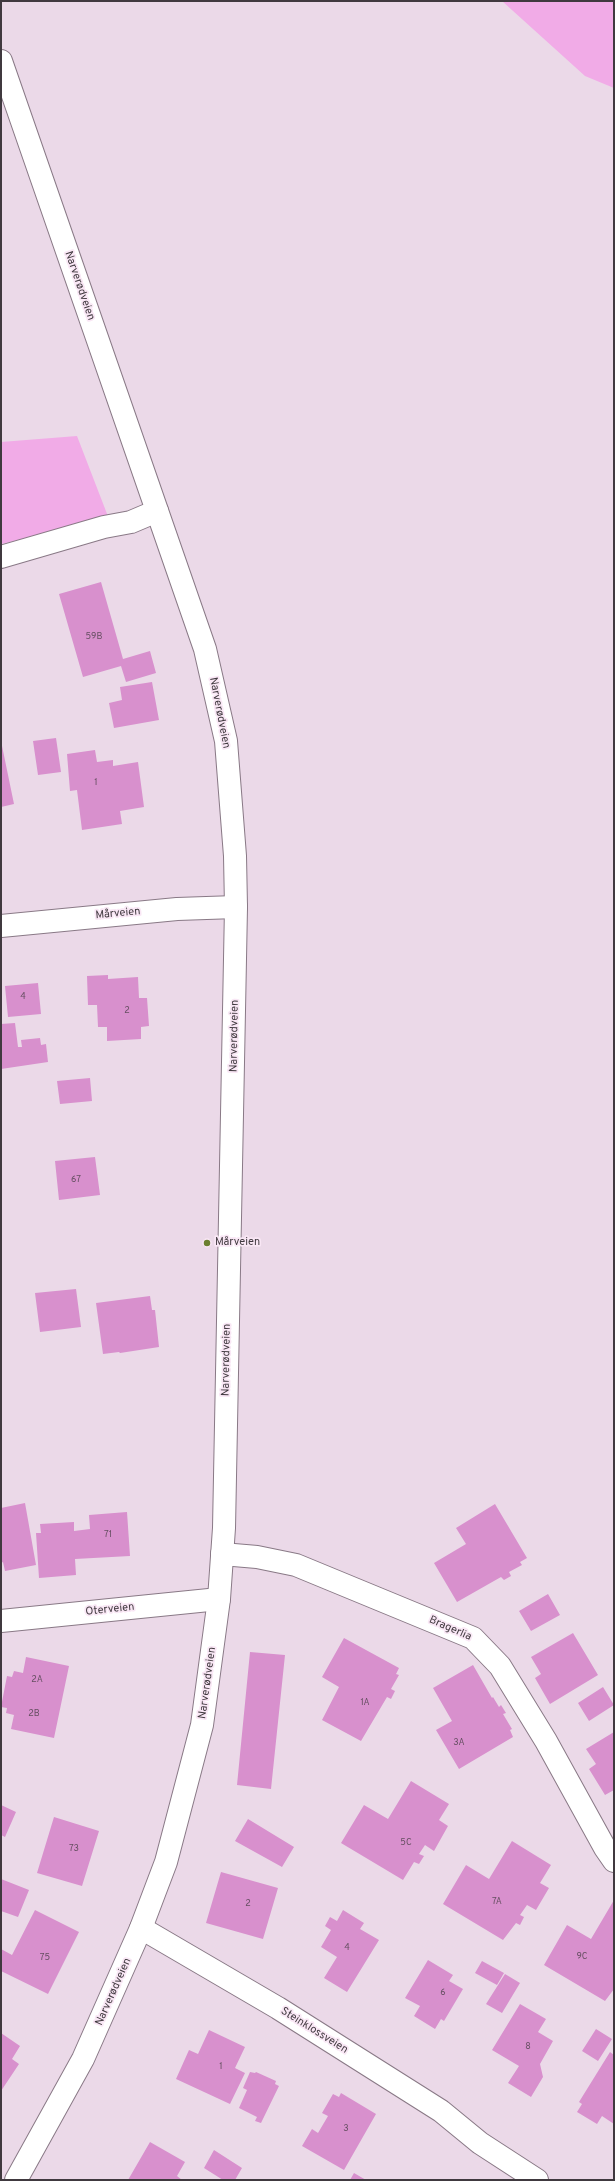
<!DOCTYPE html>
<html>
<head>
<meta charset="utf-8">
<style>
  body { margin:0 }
  #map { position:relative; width:615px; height:2181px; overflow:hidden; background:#ebd9e8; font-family:Overpass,sans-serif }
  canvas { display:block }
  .frame { position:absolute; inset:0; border:2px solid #40393f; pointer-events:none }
</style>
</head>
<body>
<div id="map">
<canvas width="615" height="2181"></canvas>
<div class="frame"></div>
</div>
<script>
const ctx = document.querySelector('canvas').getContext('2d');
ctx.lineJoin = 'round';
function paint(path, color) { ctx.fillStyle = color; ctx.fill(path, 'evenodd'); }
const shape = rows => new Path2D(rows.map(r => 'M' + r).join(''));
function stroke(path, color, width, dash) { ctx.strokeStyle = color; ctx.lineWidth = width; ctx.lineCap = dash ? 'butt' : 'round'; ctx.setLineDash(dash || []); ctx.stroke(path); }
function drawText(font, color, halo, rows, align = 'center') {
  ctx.font = font + ' Overpass,sans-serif'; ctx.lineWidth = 3.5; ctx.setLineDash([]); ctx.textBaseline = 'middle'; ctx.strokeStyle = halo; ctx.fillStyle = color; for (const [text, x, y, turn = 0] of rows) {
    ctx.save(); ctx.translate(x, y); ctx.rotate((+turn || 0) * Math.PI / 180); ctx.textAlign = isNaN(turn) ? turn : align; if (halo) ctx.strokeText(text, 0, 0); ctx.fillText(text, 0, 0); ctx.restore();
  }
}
const green = shape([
  [502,1,614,1,614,88,585,76],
  [77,436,109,519,1,544,1,442]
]);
const building = shape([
  [101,582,123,659,150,651,156,673,126,682,121,666,83,677,59,594],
  [152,682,159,720,114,728,109,703,122,700,120,687],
  [56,738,61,772,38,775,33,741],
  [1,741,14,804,1,807],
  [95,750,97,762,113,760,113,766,138,762,144,807,120,811,122,824,82,830,77,790,70,791,67,754],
  [108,975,108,979,138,977,139,998,147,998,149,1026,141,1027,141,1039,107,1041,107,1027,98,1027,97,1005,88,1005,87,976],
  [38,983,41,1014,8,1017,5,986],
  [15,1023,18,1047,22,1047,21,1040,40,1038,41,1045,46,1044,48,1062,1,1069,1,1024],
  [90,1078,92,1101,60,1104,57,1081],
  [95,1157,100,1195,59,1200,55,1161],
  [76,1289,81,1327,40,1332,35,1293],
  [150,1296,152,1310,155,1310,159,1347,120,1353,119,1352,103,1354,96,1303],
  [25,1503,36,1565,5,1571,3,1562,1,1563,1,1508],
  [495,1504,527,1558,520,1562,522,1565,509,1572,511,1576,504,1580,501,1577,457,1602,434,1563,466,1544,456,1528],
  [127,1512,130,1556,75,1559,76,1575,39,1578,36,1533,41,1533,40,1524,74,1522,74,1531,90,1529,89,1515],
  [548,1594,560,1615,531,1631,519,1611],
  [573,1633,598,1675,550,1704,535,1678,541,1674,531,1657],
  [344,1638,399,1668,396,1674,399,1675,391,1689,395,1691,391,1699,387,1697,361,1741,322,1720,339,1687,322,1677],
  [250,1652,285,1655,271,1789,237,1785],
  [26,1657,69,1666,54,1738,11,1729,14,1715,6,1713,7,1708,1,1707,7,1676,12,1677,14,1671,23,1673],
  [473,1665,492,1698,493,1697,499,1707,501,1705,506,1713,503,1714,512,1729,510,1730,513,1737,459,1769,436,1730,452,1721,433,1688],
  [603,1687,614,1705,589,1721,578,1703],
  [614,1732,614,1790,605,1795,589,1769,596,1764,586,1749],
  [411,1781,449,1804,439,1820,448,1826,434,1851,425,1845,419,1854,424,1856,419,1864,414,1862,403,1880,341,1843,364,1805,388,1819],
  [1,1805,16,1812,5,1837,1,1835],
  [54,1817,99,1831,82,1886,37,1873],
  [248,1819,294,1847,282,1867,235,1841],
  [512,1841,551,1865,540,1883,549,1888,536,1910,527,1905,520,1915,524,1917,520,1925,516,1923,503,1940,443,1904,466,1865,489,1879],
  [221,1872,278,1888,263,1939,206,1923],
  [1,1879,29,1890,18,1917,1,1911],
  [614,1900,614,1989,605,2001,544,1965,567,1925,591,1939],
  [35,1910,79,1932,48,1994,1,1971,1,1949,12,1955],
  [343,1910,364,1923,360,1929,379,1940,347,1992,324,1978,337,1957,321,1947,331,1930,325,1926,330,1917,337,1921],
  [428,1960,453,1975,449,1981,463,1989,444,2021,441,2019,435,2029,414,2016,420,2006,405,1998],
  [482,1961,504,1973,497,1985,475,1973],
  [505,1974,520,1983,502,2013,486,2004],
  [520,2004,546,2019,538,2032,553,2041,540,2064,543,2077,531,2097,508,2083,519,2066,492,2050],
  [596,2029,612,2039,598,2061,582,2051],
  [209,2030,245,2047,235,2068,245,2073,230,2104,176,2079,189,2050,198,2054],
  [1,2033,20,2046,12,2059,19,2064,1,2091],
  [610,2052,614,2055,614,2124,602,2116,597,2124,577,2112,582,2104,579,2102],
  [250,2072,255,2073,256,2072,276,2081,275,2084,279,2086,261,2123,255,2121,257,2117,239,2108,247,2090,243,2088],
  [341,2093,376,2114,344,2170,302,2146,312,2129,318,2133,328,2116,322,2113,333,2094,339,2097],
  [150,2142,185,2162,177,2176,182,2180,128,2180],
  [214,2150,242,2168,235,2180,223,2180,204,2168],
  [354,2173,366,2180,350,2180]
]);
const street = shape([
  [1,557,104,527,131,522,157,511],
  [1,926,177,909,236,907],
  [222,1554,257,1557,296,1565,473,1638,500,1666,546,1741,605,1848,614,1861],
  [1,1621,219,1599],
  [141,1928,278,2008,441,2111,480,2143,537,2180]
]);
const secondary = shape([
  [1,61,205,649,226,741,235,856,236,907,224,1528,219,1599,202,1725,166,1862,141,1928,83,2059,16,2180]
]);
const markers = [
  [207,1243,4,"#6b7f30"]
];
const numberNames = [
  ["59B",94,637],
  ["1",96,783],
  ["4",23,997],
  ["2",127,1011],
  ["67",76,1180],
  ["71",108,1535],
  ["2A",37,1680],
  ["1A",365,1703],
  ["2B",34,1714],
  ["3A",459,1743],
  ["5C",406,1843],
  ["73",74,1849],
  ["7A",497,1902],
  ["2",248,1904],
  ["4",347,1948],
  ["9C",582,1957],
  ["75",45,1958],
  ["6",443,1993],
  ["8",528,2047],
  ["1",221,2067],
  ["3",346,2129]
];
const streetNames = [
  ["Narverødveien",79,286,71],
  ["Narverødveien",219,713,79],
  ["Mårveien",118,914,-5],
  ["Narverødveien",235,1036,-89],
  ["Narverødveien",227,1360,-89],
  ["Oterveien",110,1610,-6],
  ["Bragerlia",450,1629,24],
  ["Narverødveien",208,1683,-82],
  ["Narverødveien",114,1992,-66],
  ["Steinklossveien",314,2031,32]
];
const poiNames = [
  ["Mårveien",215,1243]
];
paint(green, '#f1abe7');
paint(building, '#d890cd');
stroke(street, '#897986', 24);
stroke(secondary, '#897986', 24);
stroke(street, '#fff', 22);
stroke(secondary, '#fff', 22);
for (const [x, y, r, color] of markers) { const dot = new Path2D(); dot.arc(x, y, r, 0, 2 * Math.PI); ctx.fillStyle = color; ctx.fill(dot); stroke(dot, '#f9e7f5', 1.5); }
drawText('9px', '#664f62', null, numberNames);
drawText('11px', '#40393f', '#f9e7f5', streetNames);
drawText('11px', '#40393f', '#f9e7f5', poiNames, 'left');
</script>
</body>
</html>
